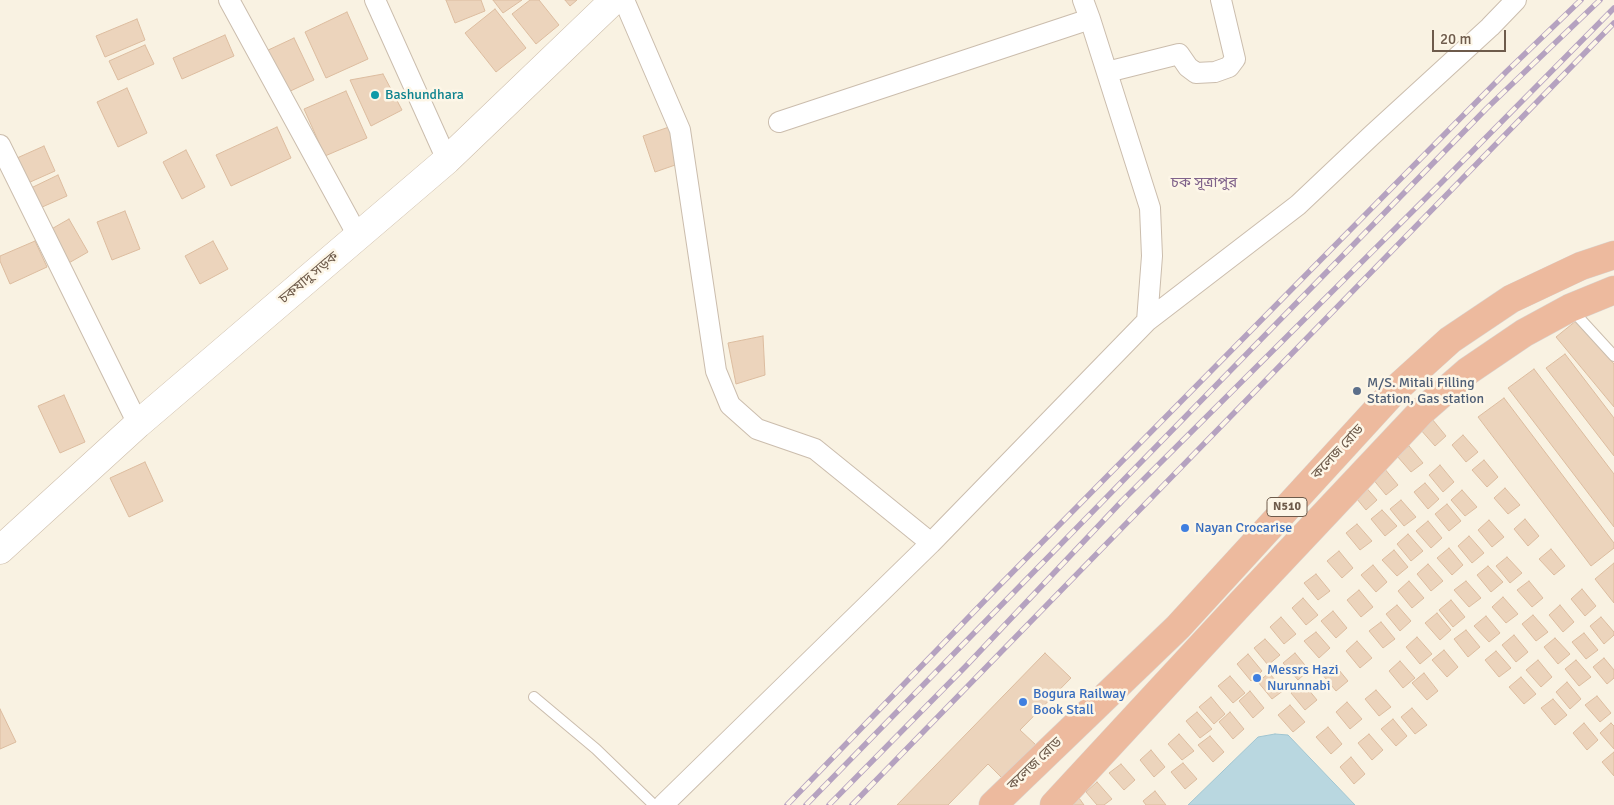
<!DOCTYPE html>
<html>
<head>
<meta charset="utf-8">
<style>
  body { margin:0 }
  #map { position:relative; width:1614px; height:805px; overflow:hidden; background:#f9f2e2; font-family:Signika,sans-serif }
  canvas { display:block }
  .scale { position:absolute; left:1432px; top:30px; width:74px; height:22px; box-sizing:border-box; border:2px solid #6e5b4b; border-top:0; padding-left:6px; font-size:15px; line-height:18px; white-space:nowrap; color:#6e5b4b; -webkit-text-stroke:4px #fdf6e7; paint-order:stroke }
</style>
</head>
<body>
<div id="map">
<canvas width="1614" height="805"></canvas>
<div class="scale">20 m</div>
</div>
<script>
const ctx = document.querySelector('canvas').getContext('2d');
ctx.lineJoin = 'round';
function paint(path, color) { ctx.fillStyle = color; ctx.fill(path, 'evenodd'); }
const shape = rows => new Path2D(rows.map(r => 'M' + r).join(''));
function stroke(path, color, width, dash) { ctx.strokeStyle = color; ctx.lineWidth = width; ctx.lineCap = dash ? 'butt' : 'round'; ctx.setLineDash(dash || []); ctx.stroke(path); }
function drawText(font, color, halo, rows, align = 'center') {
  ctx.font = font + ' Signika,"Noto Sans Bengali",sans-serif'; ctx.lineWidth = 5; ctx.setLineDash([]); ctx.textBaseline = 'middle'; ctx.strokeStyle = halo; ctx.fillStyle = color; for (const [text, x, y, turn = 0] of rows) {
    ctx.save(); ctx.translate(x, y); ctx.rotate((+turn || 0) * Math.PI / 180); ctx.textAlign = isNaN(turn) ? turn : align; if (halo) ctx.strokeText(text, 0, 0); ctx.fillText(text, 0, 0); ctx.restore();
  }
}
const water = shape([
  [1275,734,1288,735,1355,805,1188,805,1258,737,1275,734]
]);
const building = shape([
  [446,0,481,0,485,11,455,23,446,0],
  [493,0,522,0,503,13,493,0],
  [530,0,539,0,559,25,536,44,512,14,530,0],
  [565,0,577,0,570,6,565,0],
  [495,9,526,48,496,72,465,33,495,9],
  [347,12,368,59,326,78,305,32,347,12],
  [137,19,145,40,105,57,96,36,137,19],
  [225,35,234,56,182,79,173,58,225,35],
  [294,38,314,80,284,94,264,52,294,38],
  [145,45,154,64,118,80,109,61,145,45],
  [383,74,402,110,371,126,350,80,383,74],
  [127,88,147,133,118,147,97,102,127,88],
  [346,91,367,138,325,156,304,109,346,91],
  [277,127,291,158,231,186,216,155,277,127],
  [669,127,681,163,655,172,643,136,669,127],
  [44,146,55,171,28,183,17,158,44,146],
  [186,150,205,187,182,199,163,162,186,150],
  [58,175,67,196,40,208,31,188,58,175],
  [125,211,140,249,112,260,97,222,125,211],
  [69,219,88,252,67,264,48,231,69,219],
  [35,241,47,267,10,284,0,261,0,256,35,241],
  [213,241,228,269,200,284,185,256,213,241],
  [1577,320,1614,364,1614,407,1556,337,1577,320],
  [763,336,765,375,736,384,728,343,763,336],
  [1565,354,1614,418,1614,456,1546,368,1565,354],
  [1534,369,1614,474,1614,527,1508,388,1534,369],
  [64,395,85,442,60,453,38,406,64,395],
  [1504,398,1614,543,1614,548,1591,566,1478,417,1504,398],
  [1432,419,1446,436,1435,446,1420,429,1432,419],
  [1463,435,1478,452,1466,462,1452,445,1463,435],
  [1409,446,1423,463,1411,472,1397,456,1409,446],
  [1484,460,1498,477,1487,487,1472,470,1484,460],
  [145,462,163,501,129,517,110,478,145,462],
  [1440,465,1454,482,1443,492,1429,475,1440,465],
  [1384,468,1398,485,1386,495,1372,478,1384,468],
  [1425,483,1439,499,1428,509,1414,492,1425,483],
  [1363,484,1377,500,1366,510,1352,493,1363,484],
  [1505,488,1520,505,1508,514,1494,498,1505,488],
  [1462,490,1477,507,1465,516,1451,500,1462,490],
  [1401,500,1416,517,1404,526,1390,509,1401,500],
  [1447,504,1461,521,1449,531,1435,514,1447,504],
  [1382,510,1397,526,1385,536,1371,519,1382,510],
  [1525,519,1539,536,1528,546,1514,529,1525,519],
  [1489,520,1504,537,1492,547,1478,530,1489,520],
  [1428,521,1442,538,1431,548,1416,531,1428,521],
  [1357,524,1372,541,1360,550,1346,533,1357,524],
  [1408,534,1423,551,1411,561,1397,544,1408,534],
  [1469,536,1484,553,1472,563,1458,546,1469,536],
  [1449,548,1463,565,1452,575,1437,558,1449,548],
  [1551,549,1565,566,1554,575,1539,559,1551,549],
  [1394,550,1408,567,1397,576,1382,560,1394,550],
  [1339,551,1353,568,1342,578,1327,561,1339,551],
  [1507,557,1522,573,1510,583,1496,566,1507,557],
  [1614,563,1614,603,1595,579,1614,563],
  [1428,564,1443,581,1431,591,1417,574,1428,564],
  [1373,565,1387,582,1376,592,1361,575,1373,565],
  [1488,566,1503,582,1491,592,1477,575,1488,566],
  [1316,574,1330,591,1318,600,1304,583,1316,574],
  [1409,581,1424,598,1412,608,1398,591,1409,581],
  [1466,581,1481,598,1469,607,1454,590,1466,581],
  [1529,581,1543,598,1532,607,1517,590,1529,581],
  [1582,589,1596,606,1585,616,1571,599,1582,589],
  [1359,590,1373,607,1361,617,1347,600,1359,590],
  [1503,597,1518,614,1506,623,1492,607,1503,597],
  [1303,598,1318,615,1306,625,1292,608,1303,598],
  [1451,600,1465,617,1453,627,1439,610,1451,600],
  [1397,605,1411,621,1400,631,1386,614,1397,605],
  [1560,605,1574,622,1563,632,1549,615,1560,605],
  [1333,611,1347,628,1336,638,1321,621,1333,611],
  [1437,613,1451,630,1440,640,1425,623,1437,613],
  [1533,615,1548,632,1536,641,1522,624,1533,615],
  [1486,616,1500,633,1489,642,1474,626,1486,616],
  [1281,617,1296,634,1284,644,1270,627,1281,617],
  [1601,617,1614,632,1614,635,1604,644,1590,626,1601,617],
  [1381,622,1395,639,1383,648,1369,631,1381,622],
  [1466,630,1480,647,1468,657,1454,639,1466,630],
  [1316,632,1330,648,1319,658,1304,641,1316,632],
  [1584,633,1598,650,1586,659,1572,642,1584,633],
  [1514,635,1528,652,1516,662,1502,645,1514,635],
  [1417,637,1432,654,1420,664,1406,647,1417,637],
  [1555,638,1570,654,1558,664,1544,647,1555,638],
  [1265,639,1280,655,1268,665,1254,648,1265,639],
  [1357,641,1372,658,1360,668,1346,651,1357,641],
  [1444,650,1458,667,1447,677,1432,660,1444,650],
  [1496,651,1511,668,1499,677,1485,660,1496,651],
  [1045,653,1071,678,1020,730,1036,745,1003,779,988,764,948,805,897,805,1045,653],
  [1295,653,1309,670,1298,680,1283,663,1295,653],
  [1248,654,1262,671,1251,681,1237,664,1248,654],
  [1604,658,1614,670,1614,678,1607,684,1593,667,1604,658],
  [1538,660,1552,677,1541,687,1526,670,1538,660],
  [1576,660,1591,677,1579,686,1565,669,1576,660],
  [1400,661,1415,678,1403,688,1389,671,1400,661],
  [1334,664,1348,681,1336,691,1322,674,1334,664],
  [1269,673,1284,690,1272,699,1258,682,1269,673],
  [1424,673,1438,691,1427,700,1412,683,1424,673],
  [1230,676,1245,693,1233,703,1218,686,1230,676],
  [1521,677,1536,694,1524,704,1509,687,1521,677],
  [1567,682,1581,699,1570,709,1556,692,1567,682],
  [1303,683,1317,700,1305,710,1291,693,1303,683],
  [1376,690,1391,707,1379,716,1365,699,1376,690],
  [1250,691,1264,708,1253,718,1239,701,1250,691],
  [1597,696,1611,713,1600,722,1585,705,1597,696],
  [1211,697,1225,714,1214,724,1199,707,1211,697],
  [1553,699,1567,715,1555,725,1541,708,1553,699],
  [1347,702,1362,719,1350,729,1336,712,1347,702],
  [1290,705,1305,722,1293,732,1278,715,1290,705],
  [1412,708,1427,725,1415,734,1401,717,1412,708],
  [0,709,16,742,0,749,0,709],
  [1197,712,1212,729,1200,738,1186,721,1197,712],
  [1230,712,1244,729,1233,739,1219,722,1230,712],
  [1393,719,1407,736,1396,746,1381,729,1393,719],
  [1584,723,1598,740,1587,750,1573,733,1584,723],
  [1611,723,1614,726,1614,749,1600,733,1611,723],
  [1328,727,1342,744,1331,754,1316,737,1328,727],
  [1179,734,1194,751,1182,760,1168,744,1179,734],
  [1369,734,1383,750,1372,760,1358,743,1369,734],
  [1210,736,1224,752,1213,762,1198,745,1210,736],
  [1151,750,1165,767,1154,777,1140,760,1151,750],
  [1614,752,1614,776,1602,762,1614,752],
  [1351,757,1365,774,1354,784,1340,767,1351,757],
  [1183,763,1197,779,1185,789,1171,772,1183,763],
  [1121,764,1135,780,1124,790,1109,773,1121,764],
  [1097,782,1112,799,1104,805,1097,805,1086,792,1097,782],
  [1155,791,1166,805,1146,805,1143,801,1155,791],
  [1079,798,1084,805,1071,805,1079,798]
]);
const lane = shape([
  [1572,310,1614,356],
  [534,697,596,749,654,805]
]);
const street = shape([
  [229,0,358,236],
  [375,0,447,160],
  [624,0,680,130,716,371,730,405,757,429,815,449,931,543],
  [1083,0,1090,19,1150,208,1152,256,1147,321],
  [1107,72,1179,54,1188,67,1196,73,1215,72,1229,67,1235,59,1221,0],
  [779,122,1090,19],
  [0,145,138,424],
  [663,805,931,543,1147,321,1298,205,1371,136,1490,27,1516,0]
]);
const secondary = shape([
  [0,550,138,424,447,160,614,0]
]);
const highway = shape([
  [993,805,1178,627,1397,388,1450,340,1511,299,1581,266,1614,255],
  [1054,805,1242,602,1421,412,1468,371,1524,333,1570,308,1614,290]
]);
const rail = shape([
  [787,805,995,590,1506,72,1581,0],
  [806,805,1487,108,1600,0],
  [829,805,966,666,1122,501,1442,182,1614,8],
  [852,805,1614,23]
]);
const markers = [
  [375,95,5,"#0f9aa8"],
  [1357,391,5,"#5c6f8a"],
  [1185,528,5,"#3f7fe0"],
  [1257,678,5,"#3f7fe0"],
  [1023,702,5,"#3f7fe0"]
];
const shields = [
  [1287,507,40]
];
const shieldNames = [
  ["N510",1287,507]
];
const cultureNames = [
  ["Bashundhara",385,95]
];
const streetNames = [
  ["চকযাদু সড়ক",309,278,-40],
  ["কলেজ রোড",1338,452,-47],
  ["কলেজ রোড",1035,764,-44]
];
const serviceNames = [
  ["M/S. Mitali Filling",1367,383],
  ["Station, Gas station",1367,399]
];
const shopNames = [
  ["Nayan Crocarise",1195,528],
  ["Messrs Hazi",1267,670],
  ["Nurunnabi",1267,686],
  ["Bogura Railway",1033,694],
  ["Book Stall",1033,710]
];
const neighbourhoodNames = [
  ["চক সূত্রাপুর",1204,183]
];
paint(water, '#b9d7e0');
stroke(water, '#a0c5d1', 1);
paint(building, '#ecd4bc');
stroke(building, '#dcbc9f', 1);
stroke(lane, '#cbbdad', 12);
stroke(street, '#cbbdad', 22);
stroke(secondary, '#cdbdaa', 29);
stroke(highway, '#d9d4d0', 29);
stroke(lane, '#fff', 10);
stroke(street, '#fff', 20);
stroke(secondary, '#fff', 28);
stroke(highway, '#edba9e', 28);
stroke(rail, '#b5a2c0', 5.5);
stroke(rail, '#fdf6e7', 4, [11]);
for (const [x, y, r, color] of markers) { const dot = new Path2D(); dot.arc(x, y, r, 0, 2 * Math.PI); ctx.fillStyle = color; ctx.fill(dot); stroke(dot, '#fdf6e7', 2); }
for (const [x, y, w] of shields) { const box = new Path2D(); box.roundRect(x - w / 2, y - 9.5, w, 19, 4); ctx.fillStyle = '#fdf6e7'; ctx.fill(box); stroke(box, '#6e5b4b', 1); }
drawText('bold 12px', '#6e5b4b', null, shieldNames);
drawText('14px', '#0d838f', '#fdf6e7', cultureNames, 'left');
drawText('14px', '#6e5b4b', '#fdf6e7', streetNames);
drawText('14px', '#4e5e75', '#fdf6e7', serviceNames, 'left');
drawText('14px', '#366cbe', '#fdf6e7', shopNames, 'left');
drawText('15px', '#80638b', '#fdf6e7', neighbourhoodNames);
</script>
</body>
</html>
